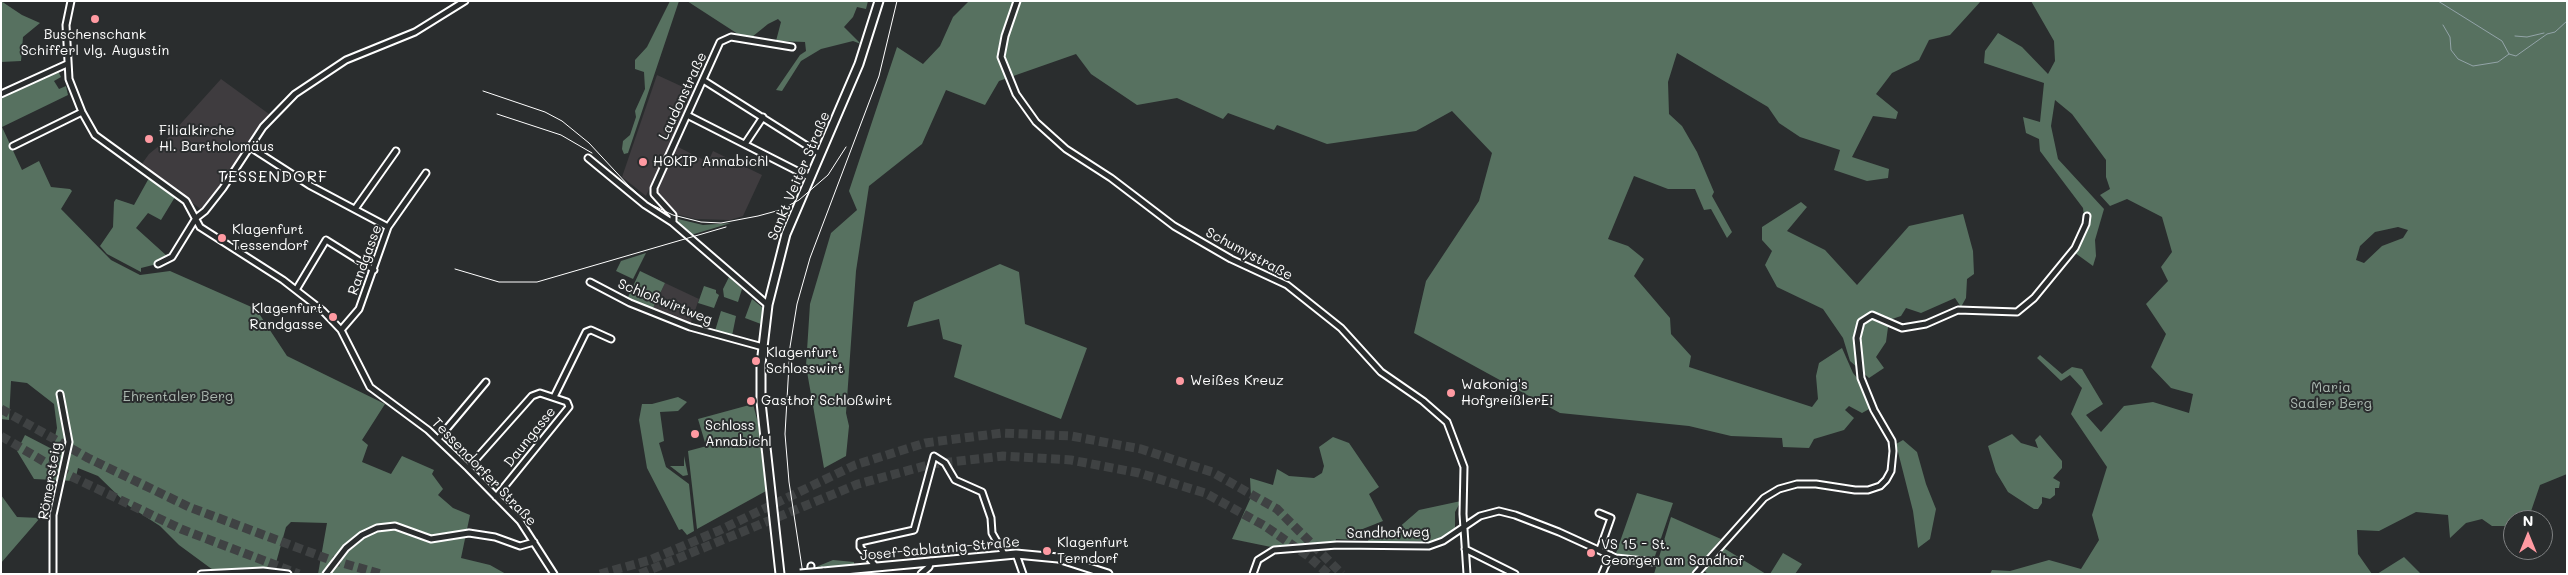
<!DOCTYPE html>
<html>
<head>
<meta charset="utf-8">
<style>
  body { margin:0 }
  #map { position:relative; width:2568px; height:575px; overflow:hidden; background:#2a2d2e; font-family:Mali,sans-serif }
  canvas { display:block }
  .frame { position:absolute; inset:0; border:2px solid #fff; pointer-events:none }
  .north { position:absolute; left:2503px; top:510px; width:50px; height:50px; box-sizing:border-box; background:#2a2d2e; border:1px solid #7f8182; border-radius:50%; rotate:0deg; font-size:14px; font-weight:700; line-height:20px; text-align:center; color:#fff }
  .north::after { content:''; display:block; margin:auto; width:18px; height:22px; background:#ff9aa2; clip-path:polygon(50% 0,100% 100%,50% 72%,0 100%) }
</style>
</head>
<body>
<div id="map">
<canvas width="2568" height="575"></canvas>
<div class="frame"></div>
<div class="north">N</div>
</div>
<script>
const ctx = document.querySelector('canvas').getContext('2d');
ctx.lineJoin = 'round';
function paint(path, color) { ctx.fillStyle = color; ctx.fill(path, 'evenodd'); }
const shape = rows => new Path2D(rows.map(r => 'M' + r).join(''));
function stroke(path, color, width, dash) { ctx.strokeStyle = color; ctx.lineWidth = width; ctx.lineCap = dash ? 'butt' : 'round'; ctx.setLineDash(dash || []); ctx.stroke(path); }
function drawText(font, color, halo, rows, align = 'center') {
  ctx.font = font + ' Mali,sans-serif'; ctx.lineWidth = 4; ctx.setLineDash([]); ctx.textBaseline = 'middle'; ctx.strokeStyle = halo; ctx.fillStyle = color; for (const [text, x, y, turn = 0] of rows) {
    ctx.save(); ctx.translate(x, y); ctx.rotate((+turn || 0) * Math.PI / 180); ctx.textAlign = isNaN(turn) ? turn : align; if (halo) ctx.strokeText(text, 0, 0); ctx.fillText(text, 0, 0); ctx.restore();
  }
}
const built = shape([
  [657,75,694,92,646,196,622,177],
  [221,79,269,114,221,187,202,210,141,165,149,154,166,140],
  [676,146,708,162,713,151,762,175,743,216,730,220,695,219,676,214,658,195,655,191],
  [665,283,699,299,690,325,652,310]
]);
const green = shape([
  [1,1,22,15,40,23,23,37,21,61,1,62],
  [670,1,679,1,628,153,624,154,622,149,623,141,630,135,636,117,635,111,645,89,644,72,635,69,635,60,647,47],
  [687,1,868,1,866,9,857,7,853,17,844,27,861,44,853,41,821,49,801,61,782,91,776,90,800,55,806,51,805,42,776,41,781,22,778,19,768,24,752,37,741,36],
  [969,1,1981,1,1950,35,1929,40,1919,60,1892,73,1876,94,1898,112,1896,119,1873,116,1852,157,1889,169,1888,178,1867,181,1834,170,1840,150,1800,137,1779,123,1768,107,1677,53,1668,82,1669,114,1682,126,1697,152,1714,192,1712,196,1732,232,1727,238,1711,209,1704,210,1695,189,1668,189,1634,176,1608,239,1628,246,1644,259,1634,276,1670,318,1671,334,1691,356,1689,367,1812,407,1818,399,1816,376,1819,363,1842,348,1853,373,1862,384,1871,408,1862,413,1849,406,1845,410,1854,418,1844,430,1814,439,1809,448,1783,447,1782,438,1731,436,1689,426,1560,413,1414,333,1426,281,1479,201,1492,153,1452,111,1416,131,1327,144,1277,125,1274,130,1228,113,1223,119,1177,98,1137,105,1091,74,1076,54,999,81,985,105,946,90,922,144,869,186,856,271,846,413,849,426,846,456,824,468,806,366,810,304,831,233,857,210,849,191,897,47,923,64,940,46,953,17],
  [2031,1,2567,1,2567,474,2540,485,2528,520,2513,520,2513,524,2505,526,2492,526,2482,519,2466,523,2450,538,2448,515,2416,512,2379,531,2357,530,2358,554,2372,574,1990,574,1992,570,2010,571,2049,560,2081,569,2099,540,2092,515,2107,467,2071,414,2082,388,2070,375,2061,381,2037,358,2040,355,2062,374,2072,367,2082,369,2103,404,2086,415,2101,432,2124,406,2153,402,2189,413,2193,394,2171,388,2151,367,2166,334,2146,304,2168,281,2161,267,2172,252,2162,217,2127,199,2110,206,2100,195,2110,189,2106,177,2106,160,2072,114,2055,100,2051,126,2058,159,2104,209,2095,240,2096,256,2093,266,2071,250,2085,224,2083,208,2040,151,2039,139,2026,133,2023,117,2040,122,2044,83,1984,63,1985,51,1998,33,2022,47,2048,74,2055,61,2054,41],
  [2398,227,2408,230,2403,238,2382,246,2364,263,2356,260,2360,246,2375,232],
  [57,69,61,77,54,81,59,89,66,86,68,95,2,127,22,170,39,161,51,187,70,189,72,191,61,209,111,260,140,275,170,271,256,309,287,356,385,404,362,440,368,445,362,462,391,474,402,456,434,470,432,474,443,489,438,495,453,508,470,515,461,558,490,565,506,574,318,574,327,523,291,522,286,527,274,570,213,570,179,545,160,526,129,506,98,476,78,468,75,481,34,479,17,451,25,435,52,449,57,428,54,404,27,383,11,381,9,420,1,419,1,96],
  [149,178,175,197,161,220,148,213,136,228,167,256,157,264,141,268,141,272,107,254,100,246,113,227,114,202,116,199,134,205],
  [1801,202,1807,207,1787,231,1825,250,1857,285,1909,226,1963,214,1973,251,1974,274,1967,279,1966,298,1961,307,1955,298,1921,313,1906,308,1901,316,1889,320,1886,342,1876,357,1884,368,1869,378,1850,361,1843,338,1823,309,1777,287,1765,265,1772,251,1762,240,1762,227],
  [678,219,703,225,731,223,691,235,679,224],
  [646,253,633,279,616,271,621,261],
  [1000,264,1019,272,1025,324,1087,348,1061,419,954,377,962,345,943,339,939,319,907,327,914,302],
  [640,271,665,283,652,310,630,301,628,297],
  [729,277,742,289,738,302,724,297,723,289],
  [704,286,716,290,716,293,719,295,714,308,698,303],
  [752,299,763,308,761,324,745,318],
  [721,311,736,316,732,336,715,331],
  [678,397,687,402,678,411,660,412,664,441,659,443,666,467,689,484,694,531,687,535,682,529,679,530,647,468,639,420,642,404,652,404],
  [753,404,758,423,766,491,697,529,688,451,748,435,706,446,698,419],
  [2012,434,2021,443,2038,448,2035,440,2040,435,2062,461,2062,468,2053,478,2060,482,2059,488,2055,488,2055,495,2050,499,2042,497,2042,503,2038,509,2034,509,2008,492,1996,472,1988,446],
  [1333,437,1349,443,1379,487,1369,494,1383,521,1355,532,1356,540,1336,539,1335,543,1271,547,1232,539,1251,497,1250,478,1273,485,1277,469,1289,476,1314,478,1322,473,1324,466,1319,447],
  [1903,440,1917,452,1926,484,1936,509,1930,539,1918,548,1913,511,1896,444],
  [684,456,688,475,683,476,670,466,684,466],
  [1637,493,1673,503,1655,556,1652,560,1615,556],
  [1,495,17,517,40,518,1,563],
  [1461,501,1455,512,1455,531,1440,539,1425,543,1420,541,1366,543,1375,532,1396,530,1419,510],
  [1671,517,1721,539,1692,574,1654,574],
  [1722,547,1766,574,1708,574,1702,569],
  [1783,553,1802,564,1795,574,1770,574],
  [2404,557,2421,574,2377,574],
  [833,560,854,562,854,565,816,567]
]);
const stream = shape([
  [2438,1,2502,41,2509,54,2516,56,2547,34,2555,32,2567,21],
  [2443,25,2450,37,2451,50,2458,59,2473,66,2498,62,2509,54],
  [2515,36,2527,37,2544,33]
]);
const motorwayTunnel = shape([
  [1,409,88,458,189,507,328,559,381,574],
  [1,436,60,471,181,529,299,574],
  [600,574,650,560,718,531,855,465,925,443,1002,433,1071,436,1141,449,1212,472,1277,509,1342,574],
  [640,574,858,484,932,464,1003,456,1071,460,1139,473,1205,493,1265,526,1308,556,1328,574]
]);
const minor = shape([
  [71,1,66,25,69,79,82,112,95,135,186,201,200,227,283,280,323,311,341,330,370,387,428,430,468,468,520,521,554,574],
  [1017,1,1005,36,1001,57,1016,94,1036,122,1066,149,1111,178,1174,226,1231,259,1287,285,1341,328,1381,372,1423,401,1447,422,1464,467,1463,514,1467,574],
  [703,80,820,154],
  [1,94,67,64],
  [687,115,809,177],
  [745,144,763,117],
  [13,146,82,112],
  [250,147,309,185,388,227],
  [588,158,645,205,673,223,768,305],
  [355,209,396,151],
  [673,223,673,215,654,194,654,188,720,42,731,37,792,47],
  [158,264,172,257,196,218,205,211,223,188,263,127,295,94,346,60,415,32,465,1],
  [590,282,630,303,690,327,763,347],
  [296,290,326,240,374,270],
  [341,330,359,309,388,227,426,173],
  [554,397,586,332,591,330,611,339],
  [438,439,486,382],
  [468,468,532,396,540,393,567,402,569,407,496,497],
  [1599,513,1611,518,1600,549],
  [1465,549,1515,574],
  [1016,554,1023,574],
  [876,567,860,547,860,542,914,530,934,456,945,463,955,480,982,492,991,518,992,533,1004,554],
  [53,574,53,515,69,442,60,394],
  [201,574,263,571,288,574],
  [326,574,346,548,362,535,377,528,395,526,431,539,469,533,495,537,520,546,534,542],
  [810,574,811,566],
  [921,574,929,567,931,561],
  [1253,574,1258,560,1274,550,1337,545,1429,546,1443,541,1480,516,1499,511,1515,515,1559,532,1616,558,1654,562],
  [1602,574,1610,555],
  [1696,574,1764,498,1779,489,1797,484,1816,484,1855,490,1868,490,1880,486,1886,480,1891,471,1893,451,1892,441,1874,410,1861,378,1857,338,1861,322,1872,315,1902,328,1926,324,1958,310,2017,312,2034,298,2075,248,2086,224,2087,216]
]);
const secondary = shape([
  [823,572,1016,554,1058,558,1108,574],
  [780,574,761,402,761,364,768,305,786,234,859,64,879,1]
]);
const rail = shape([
  [483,91,545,112,562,121,589,143,628,185,648,203,673,215,701,222,721,223,758,216,780,210,799,200,828,175,846,147],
  [497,114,561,135,592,153],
  [455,269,499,282,537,282,726,227],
  [803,574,789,482,785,434,790,347,797,304,810,258,879,76,897,1]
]);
const secondaryBridge = shape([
  [800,574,823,572]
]);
const markers = [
  [95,19,5,"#ff9aa2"],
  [149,139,5,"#ff9aa2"],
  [643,162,5,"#ff9aa2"],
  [222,238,5,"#ff9aa2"],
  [333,317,5,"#ff9aa2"],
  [756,361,5,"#ff9aa2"],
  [1180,381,5,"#ff9aa2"],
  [1451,393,5,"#ff9aa2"],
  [751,401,5,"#ff9aa2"],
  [695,434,5,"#ff9aa2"],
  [1047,551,5,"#ff9aa2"],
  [1591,553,5,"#ff9aa2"]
];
const poiNames = [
  ["Buschenschank",95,35,"center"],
  ["Schifferl vlg. Augustin",95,51,"center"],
  ["Filialkirche",159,131],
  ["Hl. Bartholomäus",159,147],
  ["HOKIP Annabichl",653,162],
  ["Klagenfurt",232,230],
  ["Tessendorf",232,246],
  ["Klagenfurt",323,309,"right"],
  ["Randgasse",323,325,"right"],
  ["Klagenfurt",766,353],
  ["Schlosswirt",766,369],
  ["Weißes Kreuz",1190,381],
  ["Wakonig's",1461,385],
  ["HofgreißlerEi",1461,401],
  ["Gasthof Schloßwirt",761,401],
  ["Schloss",705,426],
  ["Annabichl",705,442],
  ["Klagenfurt",1057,543],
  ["Terndorf",1057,559],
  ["VS 15 - St.",1601,545],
  ["Georgen am Sandhof",1601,561]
];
const streetNames = [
  ["Laudonstraße",683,96,-65],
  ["Sankt Veiter Straße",799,176,-67],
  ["Schumystraße",1249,254,28],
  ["Randgasse",365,260,-70],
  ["Schloßwirtweg",665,302,22],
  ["Daungasse",530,437,-51],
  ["Tessendorfer Straße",484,472,46],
  ["Römersteig",50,481,-80],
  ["Sandhofweg",1388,533,-1],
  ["Josef-Sablatnig-Straße",940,549,-5]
];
const parkNames = [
  ["Maria",2331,388],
  ["Saaler Berg",2331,404],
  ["Ehrentaler Berg",178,397]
];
const quarterNames = [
  ["TESSENDORF",273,177]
];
paint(built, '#3f3c3f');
paint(green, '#577160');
stroke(stream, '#93a4a8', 1);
stroke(motorwayTunnel, '#3f4243', 9, [9, 4.5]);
stroke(minor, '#fff', 9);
stroke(secondary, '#fff', 11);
stroke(minor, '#2a2d2e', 5);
stroke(secondary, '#2a2d2e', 7);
stroke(rail, '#fff', 1);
stroke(secondaryBridge, '#fff', 11, []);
stroke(secondaryBridge, '#2a2d2e', 7);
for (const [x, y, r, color] of markers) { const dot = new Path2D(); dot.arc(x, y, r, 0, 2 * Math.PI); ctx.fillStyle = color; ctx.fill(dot); stroke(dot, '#2a2d2e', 2); }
drawText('14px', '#fff', '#2a2d2e', poiNames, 'left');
drawText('14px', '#fff', '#2a2d2e', streetNames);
drawText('14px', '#abb8b0', '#2a2d2e', parkNames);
ctx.letterSpacing = '1px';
drawText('16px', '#fff', '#2a2d2e', quarterNames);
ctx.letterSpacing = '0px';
</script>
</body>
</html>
